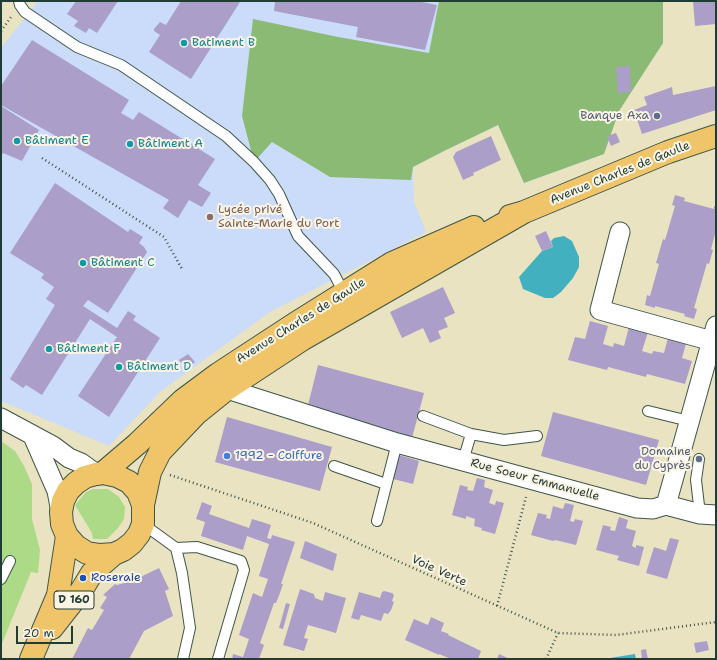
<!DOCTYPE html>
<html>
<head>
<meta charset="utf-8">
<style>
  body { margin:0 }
  #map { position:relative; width:717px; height:660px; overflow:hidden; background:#eae3c2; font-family:"Shantell Sans",sans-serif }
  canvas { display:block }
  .frame { position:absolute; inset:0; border:2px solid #1f3d34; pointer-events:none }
  .scale { position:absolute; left:16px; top:626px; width:57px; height:18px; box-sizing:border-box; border:2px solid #1f3d34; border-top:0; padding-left:5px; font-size:12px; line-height:14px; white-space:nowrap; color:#1f3d34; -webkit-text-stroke:3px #fcf5e5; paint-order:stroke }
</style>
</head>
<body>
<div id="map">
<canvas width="717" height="660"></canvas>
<div class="frame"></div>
<div class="scale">20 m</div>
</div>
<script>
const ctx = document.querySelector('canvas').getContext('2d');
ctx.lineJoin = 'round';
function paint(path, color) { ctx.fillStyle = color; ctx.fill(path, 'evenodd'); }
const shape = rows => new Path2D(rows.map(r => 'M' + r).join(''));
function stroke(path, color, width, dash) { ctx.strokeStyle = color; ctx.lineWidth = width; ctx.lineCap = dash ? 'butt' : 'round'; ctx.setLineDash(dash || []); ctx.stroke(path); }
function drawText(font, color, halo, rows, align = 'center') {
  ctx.font = font + ' "Shantell Sans",sans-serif'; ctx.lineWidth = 4; ctx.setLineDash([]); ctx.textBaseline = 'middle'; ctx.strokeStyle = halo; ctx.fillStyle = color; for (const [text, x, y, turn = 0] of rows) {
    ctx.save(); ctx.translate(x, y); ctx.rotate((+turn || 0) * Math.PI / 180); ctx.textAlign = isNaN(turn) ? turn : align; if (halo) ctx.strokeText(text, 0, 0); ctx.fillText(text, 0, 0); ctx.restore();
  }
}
const built = shape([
  [38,1,663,1,663,43,619,111,604,154,524,183,498,125,444,151,413,167,414,201,426,232,270,312,160,392,109,446,1,401,1,48]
]);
const green = shape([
  [1,441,15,451,24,466,32,484,32,519,40,550,38,573,31,572,1,646],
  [93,489,108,489,119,497,125,507,124,519,118,528,107,539,93,539,92,533,75,505,86,492]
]);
const forest = shape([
  [439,1,663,1,663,43,619,111,604,154,524,183,498,125,444,151,413,167,411,180,330,177,272,142,254,162,242,116,253,19,338,37,429,53]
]);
const water = shape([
  [564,236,572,241,579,257,579,267,573,278,561,292,553,298,545,298,523,289,519,277,542,251,553,247,551,241,554,238],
  [635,654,636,659,610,659,610,658]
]);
const building = shape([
  [76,1,118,1,97,33,89,28,86,33,74,26,78,21,67,14],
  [181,1,240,2,191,79,149,52,160,35,154,31,154,29,160,22,166,25],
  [275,1,417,1,437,5,425,50,356,37,358,27,274,11],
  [693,1,716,1,716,24,695,26],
  [32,40,129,100,121,113,133,120,139,112,215,159,198,185,211,193,202,207,189,200,178,218,163,208,169,200,1,105,1,86],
  [630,66,631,92,618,93,616,67],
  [716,86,716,110,642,134,634,110,647,105,644,97,672,87,673,95],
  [1,106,39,130,22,161,3,153,1,156],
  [616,133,620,142,611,146,607,136],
  [491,136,501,160,473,173,474,175,463,180,453,157,456,152],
  [55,183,128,232,130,229,143,237,139,243,144,247,147,252,108,313,88,300,83,306,117,328,128,311,136,316,133,320,160,338,109,417,78,396,117,337,90,319,42,395,26,385,23,388,10,379,55,305,46,299,54,287,41,278,44,274,10,253],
  [675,195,685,198,684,201,714,209,714,206,716,206,716,230,711,249,713,250,709,264,707,263,694,308,697,309,694,319,684,316,685,314,655,306,655,308,645,305,647,295,650,296,659,264,656,263,663,239,665,240,675,206,672,205],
  [546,231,553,247,542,251,535,236],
  [443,287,455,313,444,318,448,327,438,331,441,338,430,343,423,328,402,338,390,312],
  [590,321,608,326,603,344,613,347,614,343,624,346,629,327,648,332,642,351,652,354,653,351,664,353,669,334,687,340,682,358,692,361,685,384,647,374,646,377,608,367,607,370,568,360,575,337,585,339],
  [188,354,195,362,186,369,179,360],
  [318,365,424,393,412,438,307,409],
  [553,412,659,440,646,485,541,456],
  [227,417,332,447,320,491,215,462],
  [399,455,419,461,413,484,393,479],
  [477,478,485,480,484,487,493,490,489,503,495,505,496,501,504,503,495,534,481,530,482,528,474,526,475,519,466,516,466,519,452,515,460,485,468,487,467,490,473,491],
  [202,502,212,506,209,514,249,528,252,519,262,522,271,525,267,538,271,539,272,535,295,542,281,584,283,584,280,593,276,603,274,603,260,643,264,645,259,659,232,659,233,654,243,657,249,639,239,635,253,593,262,597,268,579,259,576,269,544,247,536,243,550,201,536,205,522,196,519],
  [565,503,574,505,570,521,574,522,575,519,583,521,576,545,555,540,553,541,531,535,538,513,547,515,546,518,550,519,553,506,563,509],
  [619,517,628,520,626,528,636,531,632,546,636,548,636,545,644,547,639,566,617,560,619,556,596,550,603,525,611,527,610,530,615,531],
  [670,538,679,540,667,579,646,573,654,547,666,551],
  [305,541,337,554,333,571,300,558],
  [159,568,169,589,165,591,173,616,144,631,129,659,72,659,88,628,92,630,104,610,100,608,107,597,103,595,115,584,117,585,132,581],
  [300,589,314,594,315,598,323,601,325,592,346,598,336,633,308,625,304,638,308,639,304,651,283,645],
  [384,591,392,593,394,595,392,601,394,602,391,610,388,614,384,613,381,621,361,615,359,620,351,618,359,592,380,598,382,592],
  [286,603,290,604,283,629,279,628],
  [431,617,444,623,441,631,449,634,448,635,481,651,478,659,451,659,439,654,439,655,405,640,414,619,428,625],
  [707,641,709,650,696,653,694,643],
  [646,649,648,659,642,659,641,650],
  [499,654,510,659,497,659]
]);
const path = shape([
  [1,31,11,17],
  [42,158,164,237,182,269],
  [170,475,313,523,558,633,616,635,716,622],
  [497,606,526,497],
  [546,659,558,633]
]);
const lane = shape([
  [19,1,20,5,25,12,77,47,121,65,226,136,254,162,270,180,279,194,298,236,334,274,344,293],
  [648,411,689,421],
  [423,416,471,434,463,461],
  [471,434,504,440,537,436],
  [699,459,696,480,700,514],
  [334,466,386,484],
  [377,521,397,443],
  [143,524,176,548],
  [176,548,197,547,241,561,244,570,218,659],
  [176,548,182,573,190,628,183,659],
  [1,579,10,561]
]);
const street = shape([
  [620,232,600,310,712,341],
  [227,389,397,443,637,508,653,509,666,505,716,326],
  [1,418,53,446,69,458,81,463,96,474],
  [33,436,57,491,61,512],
  [666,505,700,514,716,515]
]);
const primary = shape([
  [510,216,524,212,668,152,716,136],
  [103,473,137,444,183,400,218,374,296,323,392,263,474,227],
  [143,505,138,492,129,482,117,476,103,473,96,474,85,477,76,483,68,491,63,501,61,512,62,524,67,536,76,546,87,553,100,555,114,554,123,550,132,543,139,534,143,524,143,505,150,472,160,452,196,414,227,389,303,339,524,212],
  [52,628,81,591,92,573,114,554],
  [31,659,58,595,67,536]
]);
const markers = [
  [184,43,4,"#0f9aa8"],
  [657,116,4,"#5c6f8a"],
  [17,141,4,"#0f9aa8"],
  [130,144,4,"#0f9aa8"],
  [210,217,4,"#8d6e63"],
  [83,263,4,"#0f9aa8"],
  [49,349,4,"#0f9aa8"],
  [119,367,4,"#0f9aa8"],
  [227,456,4,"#3f7fe0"],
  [699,459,4,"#5c6f8a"],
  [83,578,4,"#1a4fb4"]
];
const shields = [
  [74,600,40]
];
const shieldNames = [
  ["D 160",74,600]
];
const cultureNames = [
  ["Batiment B",192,43],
  ["Bâtiment E",25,141],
  ["Bâtiment A",138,144],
  ["Bâtiment C",91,263],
  ["Bâtiment F",57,349],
  ["Bâtiment D",127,367]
];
const serviceNames = [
  ["Banque Axa",649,116],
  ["Domaine",691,452],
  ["du Cyprès",691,466]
];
const streetNames = [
  ["Avenue Charles de Gaulle",620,173,-22],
  ["Avenue Charles de Gaulle",301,321,-32],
  ["Rue Soeur Emmanuelle",535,480,15],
  ["Voie Verte",439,571,24]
];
const educationNames = [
  ["Lycée privé",218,210],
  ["Sainte-Marie du Port",218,224]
];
const shopNames = [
  ["1992 - Coiffure",235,456]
];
const transitNames = [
  ["Roseraie",91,578]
];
paint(built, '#cadcf9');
paint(green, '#adda87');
paint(forest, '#8aba74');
paint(water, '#42b0be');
paint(building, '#ab9ec9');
stroke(lane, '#3d5649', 12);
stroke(street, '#3d5649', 21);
stroke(primary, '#3d5649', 24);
stroke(path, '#3d5649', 2.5, [1, 3]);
stroke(lane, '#fff', 10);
stroke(street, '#fff', 19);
stroke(primary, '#f0c469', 22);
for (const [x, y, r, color] of markers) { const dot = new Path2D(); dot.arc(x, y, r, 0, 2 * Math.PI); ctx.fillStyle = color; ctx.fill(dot); stroke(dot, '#fcf5e5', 1.5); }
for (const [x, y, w] of shields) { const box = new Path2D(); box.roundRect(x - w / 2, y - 9, w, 18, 3); ctx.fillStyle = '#fcf5e5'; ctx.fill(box); stroke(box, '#1f3d34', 1); }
drawText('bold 11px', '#1f3d34', null, shieldNames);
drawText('12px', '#0d838f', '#fcf5e5', cultureNames, 'left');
drawText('12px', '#4e5e75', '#fcf5e5', serviceNames, 'right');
drawText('12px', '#1f3d34', '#fcf5e5', streetNames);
drawText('12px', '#785e54', '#fcf5e5', educationNames, 'left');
drawText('12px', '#366cbe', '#fcf5e5', shopNames, 'left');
drawText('12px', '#164399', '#fcf5e5', transitNames, 'left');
</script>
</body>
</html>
